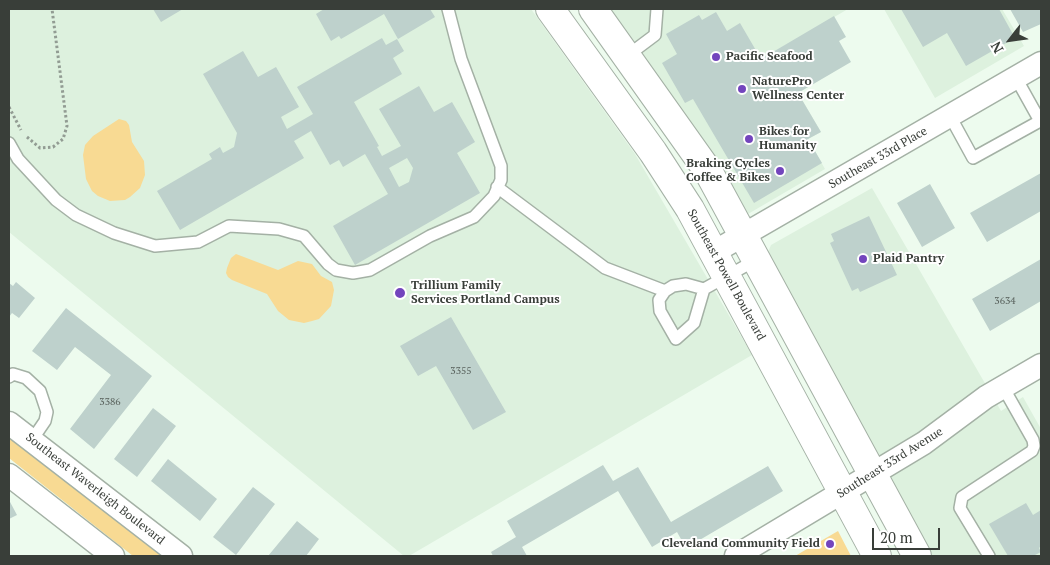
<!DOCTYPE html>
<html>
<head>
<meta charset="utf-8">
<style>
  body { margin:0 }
  #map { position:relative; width:1050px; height:565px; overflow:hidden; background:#edfbee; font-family:"PT Serif",serif }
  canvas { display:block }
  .frame { position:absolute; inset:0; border:10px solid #393e39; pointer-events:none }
  .north { position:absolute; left:985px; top:15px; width:50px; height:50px; -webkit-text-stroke:4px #fff; paint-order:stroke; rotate:240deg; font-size:14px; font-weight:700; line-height:20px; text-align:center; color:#393e39 }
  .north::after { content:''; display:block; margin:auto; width:18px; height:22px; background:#393e39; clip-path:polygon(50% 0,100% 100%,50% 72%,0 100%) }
  .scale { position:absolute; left:872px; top:528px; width:68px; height:22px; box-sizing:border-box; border:2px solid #393e39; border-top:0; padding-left:6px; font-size:15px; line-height:18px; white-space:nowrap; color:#393e39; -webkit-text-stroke:4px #fff; paint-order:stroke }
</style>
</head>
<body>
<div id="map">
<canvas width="1050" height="565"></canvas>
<div class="frame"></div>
<div class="north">N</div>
<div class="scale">20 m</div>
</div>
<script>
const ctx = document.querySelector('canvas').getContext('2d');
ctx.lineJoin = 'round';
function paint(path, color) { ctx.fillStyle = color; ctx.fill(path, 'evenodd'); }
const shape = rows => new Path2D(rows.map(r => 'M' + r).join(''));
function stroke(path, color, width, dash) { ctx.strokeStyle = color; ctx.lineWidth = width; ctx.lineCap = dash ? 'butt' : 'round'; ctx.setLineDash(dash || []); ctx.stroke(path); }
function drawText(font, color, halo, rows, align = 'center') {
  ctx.font = font + ' "PT Serif",serif'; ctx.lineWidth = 4; ctx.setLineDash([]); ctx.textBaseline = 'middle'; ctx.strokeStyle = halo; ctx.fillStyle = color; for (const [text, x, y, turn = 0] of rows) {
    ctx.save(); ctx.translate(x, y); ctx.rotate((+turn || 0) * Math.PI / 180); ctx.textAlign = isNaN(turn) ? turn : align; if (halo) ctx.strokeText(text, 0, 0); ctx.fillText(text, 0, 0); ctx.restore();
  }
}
const built = shape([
  [9,9,531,9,635,154,752,355,409,556,404,556,9,232],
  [610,9,848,9,774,52,821,132,808,139,825,169,748,214,713,154],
  [884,9,1002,9,1024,46,935,98],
  [872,188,1001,411,1023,397,1041,429,1041,556,931,556,768,252,771,245]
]);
const green = shape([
  [119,119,126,121,129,125,132,142,144,161,145,175,140,188,130,197,125,200,110,201,98,196,92,191,86,179,83,155,85,145,93,136],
  [236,254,278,270,298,261,312,264,321,276,332,282,334,290,331,306,319,319,312,321,304,323,289,320,278,311,267,294,232,280,228,277,226,273,227,268,231,258],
  [9,431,168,556,133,556,9,458],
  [838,531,851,556,795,556]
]);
const building = shape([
  [153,9,183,9,161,22],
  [324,9,430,9,435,17,398,39,384,14,341,39,339,36,331,41,316,14],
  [901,9,999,9,1015,38,966,66,947,33,923,47],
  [1010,9,1041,9,1041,24,1023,32],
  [716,12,727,31,740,23,761,59,834,16,846,37,839,41,851,62,798,93,821,132,808,139,822,163,754,203,693,99,685,103,662,63,677,54,666,34,699,15,702,20],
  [382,38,386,45,397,39,404,51,393,58,402,74,354,102,379,146,377,147,382,156,401,146,379,109,419,86,434,112,452,102,475,142,457,153,480,193,355,265,333,226,388,194,365,154,343,167,339,160,330,165,311,131,294,141,304,158,180,230,157,191,212,159,209,154,220,147,223,153,234,147,237,133,203,74,243,51,258,77,276,67,299,107,281,117,287,129,313,114,297,87],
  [407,158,413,168,409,182,399,187,389,168],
  [1041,173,1041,211,987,242,970,213],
  [930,184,955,228,922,247,897,203],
  [869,216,897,275,860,292,858,288,852,291,830,243,834,241,831,234],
  [1041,259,1041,301,990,331,972,299],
  [16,282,35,298,19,318,12,313,9,317,9,283,13,286],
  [66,308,152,376,94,449,70,429,111,375,75,347,57,370,32,351],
  [451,317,506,412,473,430,436,366,418,376,400,346],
  [153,408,176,426,137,477,114,459],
  [168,459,217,499,200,521,151,481],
  [603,465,613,481,638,467,671,522,768,466,783,491,686,548,677,532,652,547,618,491,522,547,527,556,493,556,491,552,516,537,507,521],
  [253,487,275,504,236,555,213,537],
  [9,500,17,515,9,519],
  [1026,503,1033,515,1041,510,1041,546,1039,548,1041,552,1033,556,1008,556,989,524],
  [297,521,319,539,306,556,268,556]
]);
const path = shape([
  [9,107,21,130],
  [27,137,40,148,53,147,63,139,67,126,52,9]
]);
const service = shape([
  [627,56,655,35,657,9],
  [950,116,973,158,1040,121,1016,78],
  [9,143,18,159,56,200,76,215,114,233,155,246,198,242,229,226,279,229,304,236,328,264,336,270,353,273,370,270,430,236,474,217,494,196,501,180,501,166,461,59,448,9],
  [497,187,605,268,665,291],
  [704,289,694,323,676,339,660,311,659,300,665,291,673,286,686,284,704,289,756,260],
  [9,377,13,374,26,378,40,391,47,412,45,421,32,440],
  [989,556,960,508,962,497,1032,451,1034,446,1033,440,1003,387]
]);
const minor = shape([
  [714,252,1041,63],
  [9,423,181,556],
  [9,475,113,556],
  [736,556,924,443,986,397,1041,365]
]);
const primary = shape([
  [550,9,653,152,690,209,877,556],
  [593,9,708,171,917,556]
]);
const markers = [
  [716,57,5,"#7345bd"],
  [742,89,5,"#7345bd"],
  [749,139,5,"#7345bd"],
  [780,171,5,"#7345bd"],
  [863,259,5,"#7345bd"],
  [400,293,6,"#7345bd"],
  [830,544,5,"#7345bd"]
];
const numberNames = [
  ["3634",1005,301],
  ["3355",461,371],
  ["3386",110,402]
];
const poiNames = [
  ["Pacific Seafood",726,57],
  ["NaturePro",752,82],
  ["Wellness Center",752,96],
  ["Bikes for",759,132],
  ["Humanity",759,146],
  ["Braking Cycles",770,164,"right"],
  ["Coffee & Bikes",770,178,"right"],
  ["Plaid Pantry",873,259],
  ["Trillium Family",411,286],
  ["Services Portland Campus",411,300],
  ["Cleveland Community Field",820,544,"right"]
];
const streetNames = [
  ["Southeast 33rd Place",878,158,-30],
  ["Southeast Powell Boulevard",726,275,61],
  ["Southeast 33rd Avenue",890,463,-32],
  ["Southeast Waverleigh Boulevard",95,489,38]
];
paint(built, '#ddf1de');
paint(green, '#f8da93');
paint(building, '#bed1cc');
stroke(service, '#a4b1a5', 14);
stroke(minor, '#a4b1a5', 25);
stroke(primary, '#a4b1a5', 30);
stroke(path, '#929c93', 3, [2.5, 2.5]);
stroke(service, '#fff', 11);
stroke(minor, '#fff', 22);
stroke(primary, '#fff', 28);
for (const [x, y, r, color] of markers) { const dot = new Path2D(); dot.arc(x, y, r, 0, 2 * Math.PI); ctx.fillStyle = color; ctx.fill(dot); stroke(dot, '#fff', 2); }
drawText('10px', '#5a635e', null, numberNames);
drawText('bold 12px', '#393e39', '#fff', poiNames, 'left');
drawText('12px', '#393e39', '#fff', streetNames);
</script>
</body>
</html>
